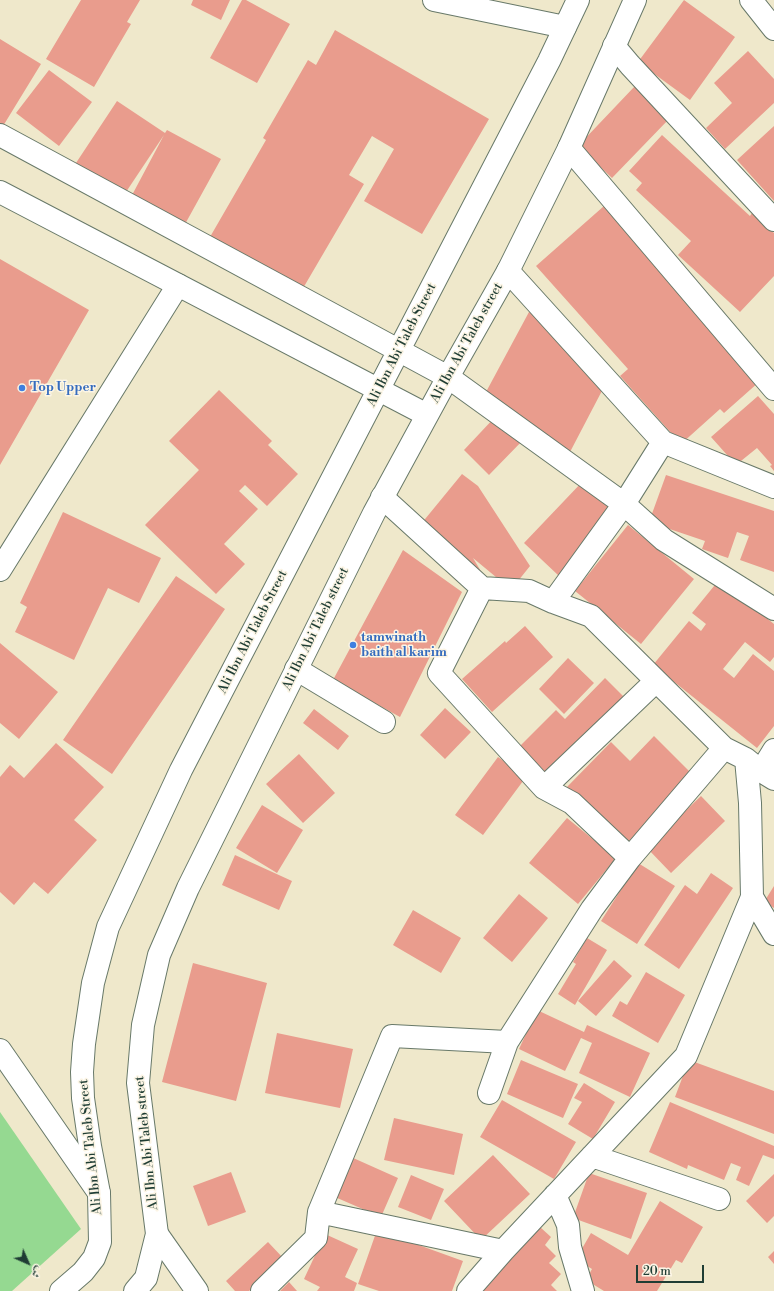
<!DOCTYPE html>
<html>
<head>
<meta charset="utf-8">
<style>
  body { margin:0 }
  #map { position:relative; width:774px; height:1291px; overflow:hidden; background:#efe8cb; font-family:"Libre Bodoni",Amiri,serif }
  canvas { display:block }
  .north { position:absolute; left:8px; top:1243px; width:40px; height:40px; -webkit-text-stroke:3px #fcf5e5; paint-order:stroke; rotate:135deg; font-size:11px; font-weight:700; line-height:16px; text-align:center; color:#1f3d34 }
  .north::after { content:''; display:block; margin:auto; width:14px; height:18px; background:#1f3d34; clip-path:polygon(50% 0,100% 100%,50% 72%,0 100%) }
  .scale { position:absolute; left:636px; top:1265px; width:68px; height:18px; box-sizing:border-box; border:2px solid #1f3d34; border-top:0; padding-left:5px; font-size:12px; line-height:14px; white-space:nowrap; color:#1f3d34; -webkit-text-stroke:3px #fcf5e5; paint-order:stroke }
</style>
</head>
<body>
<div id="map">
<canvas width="774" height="1291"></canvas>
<div class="north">ش</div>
<div class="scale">20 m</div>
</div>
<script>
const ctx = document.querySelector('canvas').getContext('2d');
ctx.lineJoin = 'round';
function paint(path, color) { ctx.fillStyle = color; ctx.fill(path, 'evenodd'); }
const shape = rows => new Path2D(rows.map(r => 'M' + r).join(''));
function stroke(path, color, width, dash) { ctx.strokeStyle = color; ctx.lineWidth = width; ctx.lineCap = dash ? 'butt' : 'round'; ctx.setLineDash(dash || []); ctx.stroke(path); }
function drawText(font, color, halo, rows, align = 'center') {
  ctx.font = font + ' "Libre Bodoni",serif'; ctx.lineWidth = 3; ctx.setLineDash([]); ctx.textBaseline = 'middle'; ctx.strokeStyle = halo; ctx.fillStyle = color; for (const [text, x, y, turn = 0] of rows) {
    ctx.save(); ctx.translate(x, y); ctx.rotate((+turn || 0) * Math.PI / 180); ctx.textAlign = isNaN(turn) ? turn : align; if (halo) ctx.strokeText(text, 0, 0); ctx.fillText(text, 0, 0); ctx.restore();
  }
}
const green = shape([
  [0,1112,81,1229,12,1291,0,1291]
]);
const building = shape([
  [81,0,140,0,127,22,131,24,94,87,46,59],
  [193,0,230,0,221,20,191,5],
  [242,0,246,0,290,24,257,83,210,58],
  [684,0,735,37,690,100,638,62],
  [335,30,489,119,422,234,364,201,394,149,372,136,349,175,364,184,302,290,210,237,266,140,263,138,308,60,316,65],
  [0,39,41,64,0,131],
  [748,51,774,79,774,103,725,149,706,128,732,103,714,83],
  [49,70,92,102,59,146,16,113],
  [635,86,669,119,612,178,578,146],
  [117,101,165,133,167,130,221,159,184,226,131,197,164,135,122,198,74,166],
  [774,126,774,201,737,160],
  [662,135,750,216,752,213,774,233,774,276,740,312,678,255,691,241,636,190,642,183,629,171],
  [604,206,759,382,724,413,720,409,681,444,620,376,628,369,536,266],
  [0,259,89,310,0,465],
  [529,312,532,313,605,385,570,452,486,392],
  [219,390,272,441,268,445,298,474,267,506,245,485,239,491,258,509,224,544,245,564,216,594,145,525,199,470,169,441],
  [758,396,774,414,774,471,770,466,772,465,757,448,736,465,711,437],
  [496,416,525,438,489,475,464,450],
  [462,474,478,486,530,566,518,581,508,587,473,558,482,573,421,524],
  [666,475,774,511,774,572,740,560,749,536,737,532,728,558,702,549,705,541,649,522],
  [584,480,618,512,559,576,524,543],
  [63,512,161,558,139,603,108,588,74,660,15,632,27,607,20,603],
  [628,525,694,579,641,644,575,591],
  [403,550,462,592,400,717,333,680],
  [176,576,225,609,112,774,63,740],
  [719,580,774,624,774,657,770,662,745,642,723,669,734,678,753,654,774,671,774,726,757,748,653,665,689,621,701,631,706,624,692,613],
  [525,626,553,657,492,712,462,679,505,641,506,643],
  [0,643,58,692,19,739,0,723],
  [568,658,594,683,564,714,539,689],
  [605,678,624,697,543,779,515,751,556,710,565,719],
  [445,708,471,732,445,759,420,735],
  [314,709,349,736,338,750,303,723],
  [654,736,694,776,625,845,567,787,611,742,630,761],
  [56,743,104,787,74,820,97,840,48,894,34,882,14,905,0,892,0,777,10,765,24,778],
  [299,754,335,793,303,823,266,784],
  [498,757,526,777,483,835,455,815],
  [701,796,725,821,671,873,647,848],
  [262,805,303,830,277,873,236,848],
  [567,818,616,858,578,904,529,863],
  [235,855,292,881,279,910,222,885],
  [638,863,675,886,637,944,601,921],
  [711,873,733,888,679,969,644,945,685,885,697,894],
  [774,886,774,908,764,902],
  [519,894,548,918,512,962,483,938],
  [413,910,461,938,441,973,393,945],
  [587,938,607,950,575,1005,558,994,576,964,573,962],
  [614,960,632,976,596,1016,578,1001],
  [193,963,267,983,236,1101,162,1082],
  [646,972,685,995,658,1043,612,1016,620,1001,627,1005],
  [537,1010,584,1032,587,1025,650,1053,630,1097,579,1073,592,1043,581,1038,565,1071,519,1049],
  [277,1033,353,1049,340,1108,265,1093],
  [521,1060,578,1084,563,1118,507,1094],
  [689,1060,774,1091,774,1134,675,1097],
  [584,1083,615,1102,593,1139,568,1124,582,1102,574,1098],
  [502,1100,576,1142,554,1179,480,1137],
  [670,1102,774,1146,774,1159,763,1155,749,1186,736,1180,741,1167,731,1163,724,1180,688,1165,687,1169,649,1152],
  [394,1118,463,1134,454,1175,384,1160],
  [493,1155,530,1194,481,1240,444,1201],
  [351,1157,398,1178,381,1217,335,1197],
  [231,1172,246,1212,208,1226,193,1186],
  [589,1173,647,1193,631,1239,573,1218],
  [774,1174,774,1216,767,1223,746,1201],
  [411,1175,444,1189,431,1220,398,1207],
  [660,1201,703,1227,682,1263,676,1260,657,1291,604,1291,586,1280,592,1269,576,1259,591,1233,628,1255],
  [540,1227,551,1237,545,1245,556,1256,549,1263,561,1274,551,1285,557,1291,481,1291],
  [377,1230,463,1261,452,1291,379,1291,358,1284],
  [325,1234,358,1249,345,1277,357,1283,354,1291,317,1291,320,1287,304,1279],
  [268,1242,284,1259,249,1291,235,1291,226,1281],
  [774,1251,774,1264,768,1257],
  [289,1282,297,1291,280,1291]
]);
const minor = shape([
  [434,0,565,27],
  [751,0,774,29],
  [614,46,630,65,774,220],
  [569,148,774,389],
  [508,271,663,442,774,487],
  [448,377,624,504,553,602],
  [663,442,624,504,664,540,774,609],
  [382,497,482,588,529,591,553,602,591,616,724,748,746,759,750,803,752,897,774,934],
  [0,570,178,285],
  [482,588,439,673,544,788,572,803,630,858],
  [296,669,384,722],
  [746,759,761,771,774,779],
  [761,771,774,750],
  [544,788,656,681],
  [0,1050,99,1193],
  [489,1093,507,1042,592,909,630,858,724,748],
  [592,1156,719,1199],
  [555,1195,568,1225,570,1247,583,1291],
  [319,1212,392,1036,507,1042],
  [157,1234,197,1291],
  [262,1291,316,1238,319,1212,503,1251],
  [468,1291,503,1251,686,1056,752,897]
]);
const major = shape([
  [0,135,448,377],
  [0,192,427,415],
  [61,1291,83,1272,94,1258,100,1242,99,1193,90,1146,83,1098,82,1072,84,1044,93,983,108,927,181,770,549,61,578,0],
  [135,1291,146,1278,157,1234,138,1083,143,1025,159,955,188,888,374,513,448,377,508,271,569,148,635,0]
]);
const markers = [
  [22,388,4,"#3f7fe0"],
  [353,645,4,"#3f7fe0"]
];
const streetNames = [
  ["Ali Ibn Abi Taleb street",467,343,-61],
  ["Ali Ibn Abi Taleb Street",402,345,-63],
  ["Ali Ibn Abi Taleb street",316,629,-64],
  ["Ali Ibn Abi Taleb Street",253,632,-63],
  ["Ali Ibn Abi Taleb street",147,1143,-96],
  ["Ali Ibn Abi Taleb Street",91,1147,-96]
];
const shopNames = [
  ["Top Upper",30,388],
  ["tamwinath",361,638],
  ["baith al karim",361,653]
];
paint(green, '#95d991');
paint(building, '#e99c8d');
stroke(minor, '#687969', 24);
stroke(major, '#687969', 24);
stroke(minor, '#fff', 22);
stroke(major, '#fff', 22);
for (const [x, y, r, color] of markers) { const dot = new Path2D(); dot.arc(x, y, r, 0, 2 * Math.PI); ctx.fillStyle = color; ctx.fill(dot); stroke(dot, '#fcf5e5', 1.5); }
drawText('13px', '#1f3d34', '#fcf5e5', streetNames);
drawText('bold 13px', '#366cbe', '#fcf5e5', shopNames, 'left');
</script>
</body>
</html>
